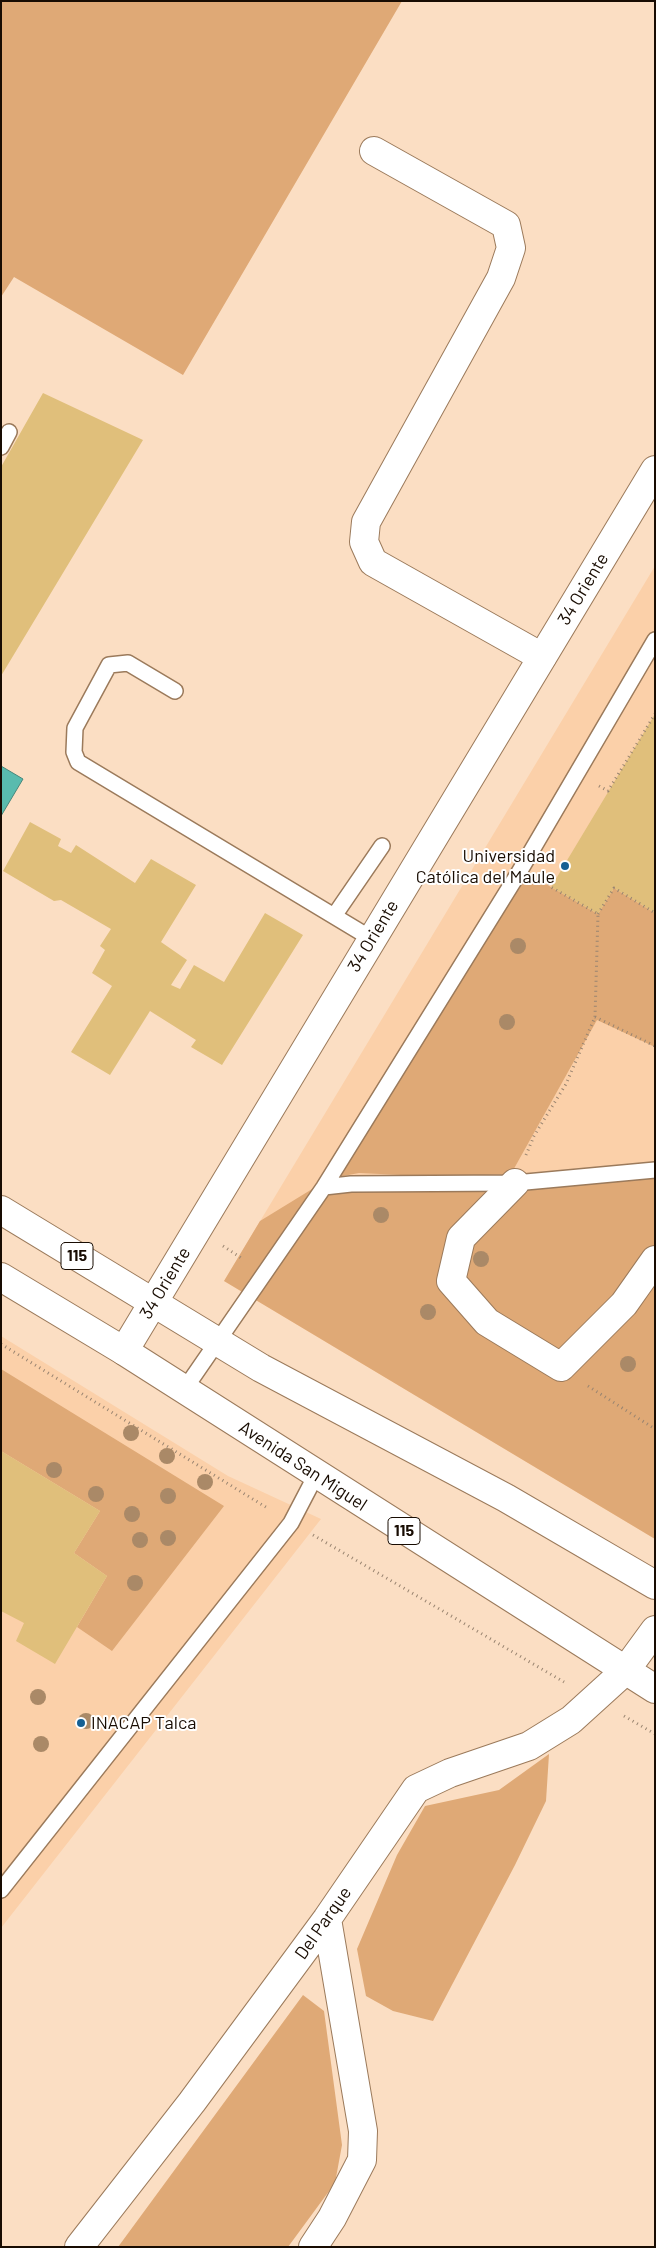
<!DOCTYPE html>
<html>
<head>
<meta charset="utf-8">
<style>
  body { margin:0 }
  #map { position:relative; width:656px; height:2248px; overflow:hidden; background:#fbdec3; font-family:Barlow,sans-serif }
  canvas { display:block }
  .frame { position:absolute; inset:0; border:2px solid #180c02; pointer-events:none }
</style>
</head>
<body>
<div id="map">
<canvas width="656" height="2248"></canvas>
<div class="frame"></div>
</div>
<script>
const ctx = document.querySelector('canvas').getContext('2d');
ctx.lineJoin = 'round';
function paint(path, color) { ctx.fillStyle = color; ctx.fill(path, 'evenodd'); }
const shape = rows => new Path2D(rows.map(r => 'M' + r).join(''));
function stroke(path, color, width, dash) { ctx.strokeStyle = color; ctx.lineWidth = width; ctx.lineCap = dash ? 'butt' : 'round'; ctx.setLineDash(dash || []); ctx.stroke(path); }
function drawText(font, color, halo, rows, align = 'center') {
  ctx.font = font + ' Barlow,sans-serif'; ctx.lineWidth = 4; ctx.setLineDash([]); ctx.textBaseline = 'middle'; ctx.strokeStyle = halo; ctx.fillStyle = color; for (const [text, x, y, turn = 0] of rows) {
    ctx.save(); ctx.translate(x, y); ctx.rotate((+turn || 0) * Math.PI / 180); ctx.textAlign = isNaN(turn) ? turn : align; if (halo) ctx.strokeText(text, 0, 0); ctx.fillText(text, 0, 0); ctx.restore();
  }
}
const built = shape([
  [655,566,655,1539,224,1281],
  [1,1336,228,1476,321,1519,1,1928]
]);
const green = shape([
  [1,1,402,1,183,375,14,277,1,297],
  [514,868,551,887,598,914,614,888,655,913,655,1047,597,1020,511,1174,484,1175,511,1175,655,1164,655,1539,224,1281,260,1221,322,1183,422,1176,359,1173,332,1178],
  [1,1369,224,1506,112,1651,77,1627,107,1576,74,1553,100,1511,1,1451],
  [549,1754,546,1801,515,1865,433,2021,393,2011,366,1996,357,1949,397,1855,425,1806,499,1790],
  [303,1995,324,2011,342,2145,335,2183,288,2247,118,2247]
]);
const water = shape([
  [1,766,23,779,1,816,1,766]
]);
const building = shape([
  [43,393,143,440,1,676,1,467],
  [655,714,655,913,614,888,598,914,551,887],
  [30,822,61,839,58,846,71,853,76,845,135,883,151,859,196,885,161,942,187,960,171,985,180,989,194,965,224,982,265,913,303,935,222,1065,191,1047,196,1040,150,1011,110,1075,71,1052,112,986,92,973,105,950,100,946,111,929,61,900,54,901,3,871],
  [1,1451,100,1511,74,1553,107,1576,55,1664,16,1641,24,1623,1,1611]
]);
const path = shape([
  [599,786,608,791,655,714],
  [598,914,614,888,655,913],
  [595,1017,655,1046],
  [526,1155,534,1136,566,1084,595,1017,598,914,551,887,545,879],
  [223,1246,243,1259],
  [1,1344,269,1509],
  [588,1386,655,1429],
  [313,1535,564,1682],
  [624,1716,655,1734]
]);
const lane = shape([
  [1,447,9,432],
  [175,691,128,663,109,665,75,728,74,752,78,762,372,939],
  [334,916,382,846],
  [324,1187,351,1184,515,1183,655,1170],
  [184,1390,324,1187,518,874,655,640],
  [1,1890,291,1523,316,1475]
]);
const street = shape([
  [374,151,506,225,511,248,501,278,366,522,364,542,373,562,542,657],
  [515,1183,461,1238,451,1281,487,1322,561,1367,624,1304,655,1260],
  [79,2247,192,2102,327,1919,416,1789,450,1773,529,1746,571,1720,625,1671],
  [313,2247,332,2218,362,2160,363,2131,327,1919]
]);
const secondary = shape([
  [124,1351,655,470]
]);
const highway = shape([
  [1,1210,261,1368,506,1498,655,1585],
  [1,1277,124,1351,655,1689],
  [625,1671,655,1630]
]);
const trees = [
  [518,946],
  [507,1022],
  [381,1215],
  [481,1259],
  [428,1312],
  [628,1364],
  [131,1433],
  [167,1456],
  [54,1470],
  [205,1482],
  [96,1494],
  [168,1496],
  [132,1514],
  [168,1538],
  [140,1540],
  [135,1583],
  [38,1697],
  [86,1721],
  [41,1744]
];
const markers = [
  [565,866,5,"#156094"],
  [81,1723,5,"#156094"]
];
const shields = [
  [77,1256,32],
  [404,1531,32]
];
const shieldNames = [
  ["115",77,1256],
  ["115",404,1531]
];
const streetNames = [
  ["34 Oriente",583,589,-59],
  ["34 Oriente",373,936,-59],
  ["34 Oriente",165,1283,-59],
  ["Avenida San Miguel",303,1466,33],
  ["Del Parque",323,1923,-55]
];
const poiNames = [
  ["Universidad",555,856],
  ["Católica del Maule",555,877],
  ["INACAP Talca",91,1723,"left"]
];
paint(built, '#fbd0a9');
paint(green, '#dfa976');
paint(water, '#59bbae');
stroke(water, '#46867a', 1);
paint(building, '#e0bf7b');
stroke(lane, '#9b7a5b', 18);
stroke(street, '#9b7a5b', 30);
stroke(secondary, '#9b7a5b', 30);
stroke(highway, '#9b7a5b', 30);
stroke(path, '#998470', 3, [1, 4]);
stroke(lane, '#fff', 15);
stroke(street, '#fff', 28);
stroke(secondary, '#fff', 28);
stroke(highway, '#fff', 28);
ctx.fillStyle = '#aa8967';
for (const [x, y] of trees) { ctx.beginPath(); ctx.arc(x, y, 8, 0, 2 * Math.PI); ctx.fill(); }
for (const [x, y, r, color] of markers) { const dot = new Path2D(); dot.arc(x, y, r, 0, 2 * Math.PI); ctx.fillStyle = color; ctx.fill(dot); stroke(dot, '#fff', 2); }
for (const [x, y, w] of shields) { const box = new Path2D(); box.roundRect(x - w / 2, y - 13.5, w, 27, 4); ctx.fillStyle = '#fff'; ctx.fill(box); stroke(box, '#180c02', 1); }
drawText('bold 16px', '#180c02', null, shieldNames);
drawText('18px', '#180c02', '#fff', streetNames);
drawText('18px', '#180c02', '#fff', poiNames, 'right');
</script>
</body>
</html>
